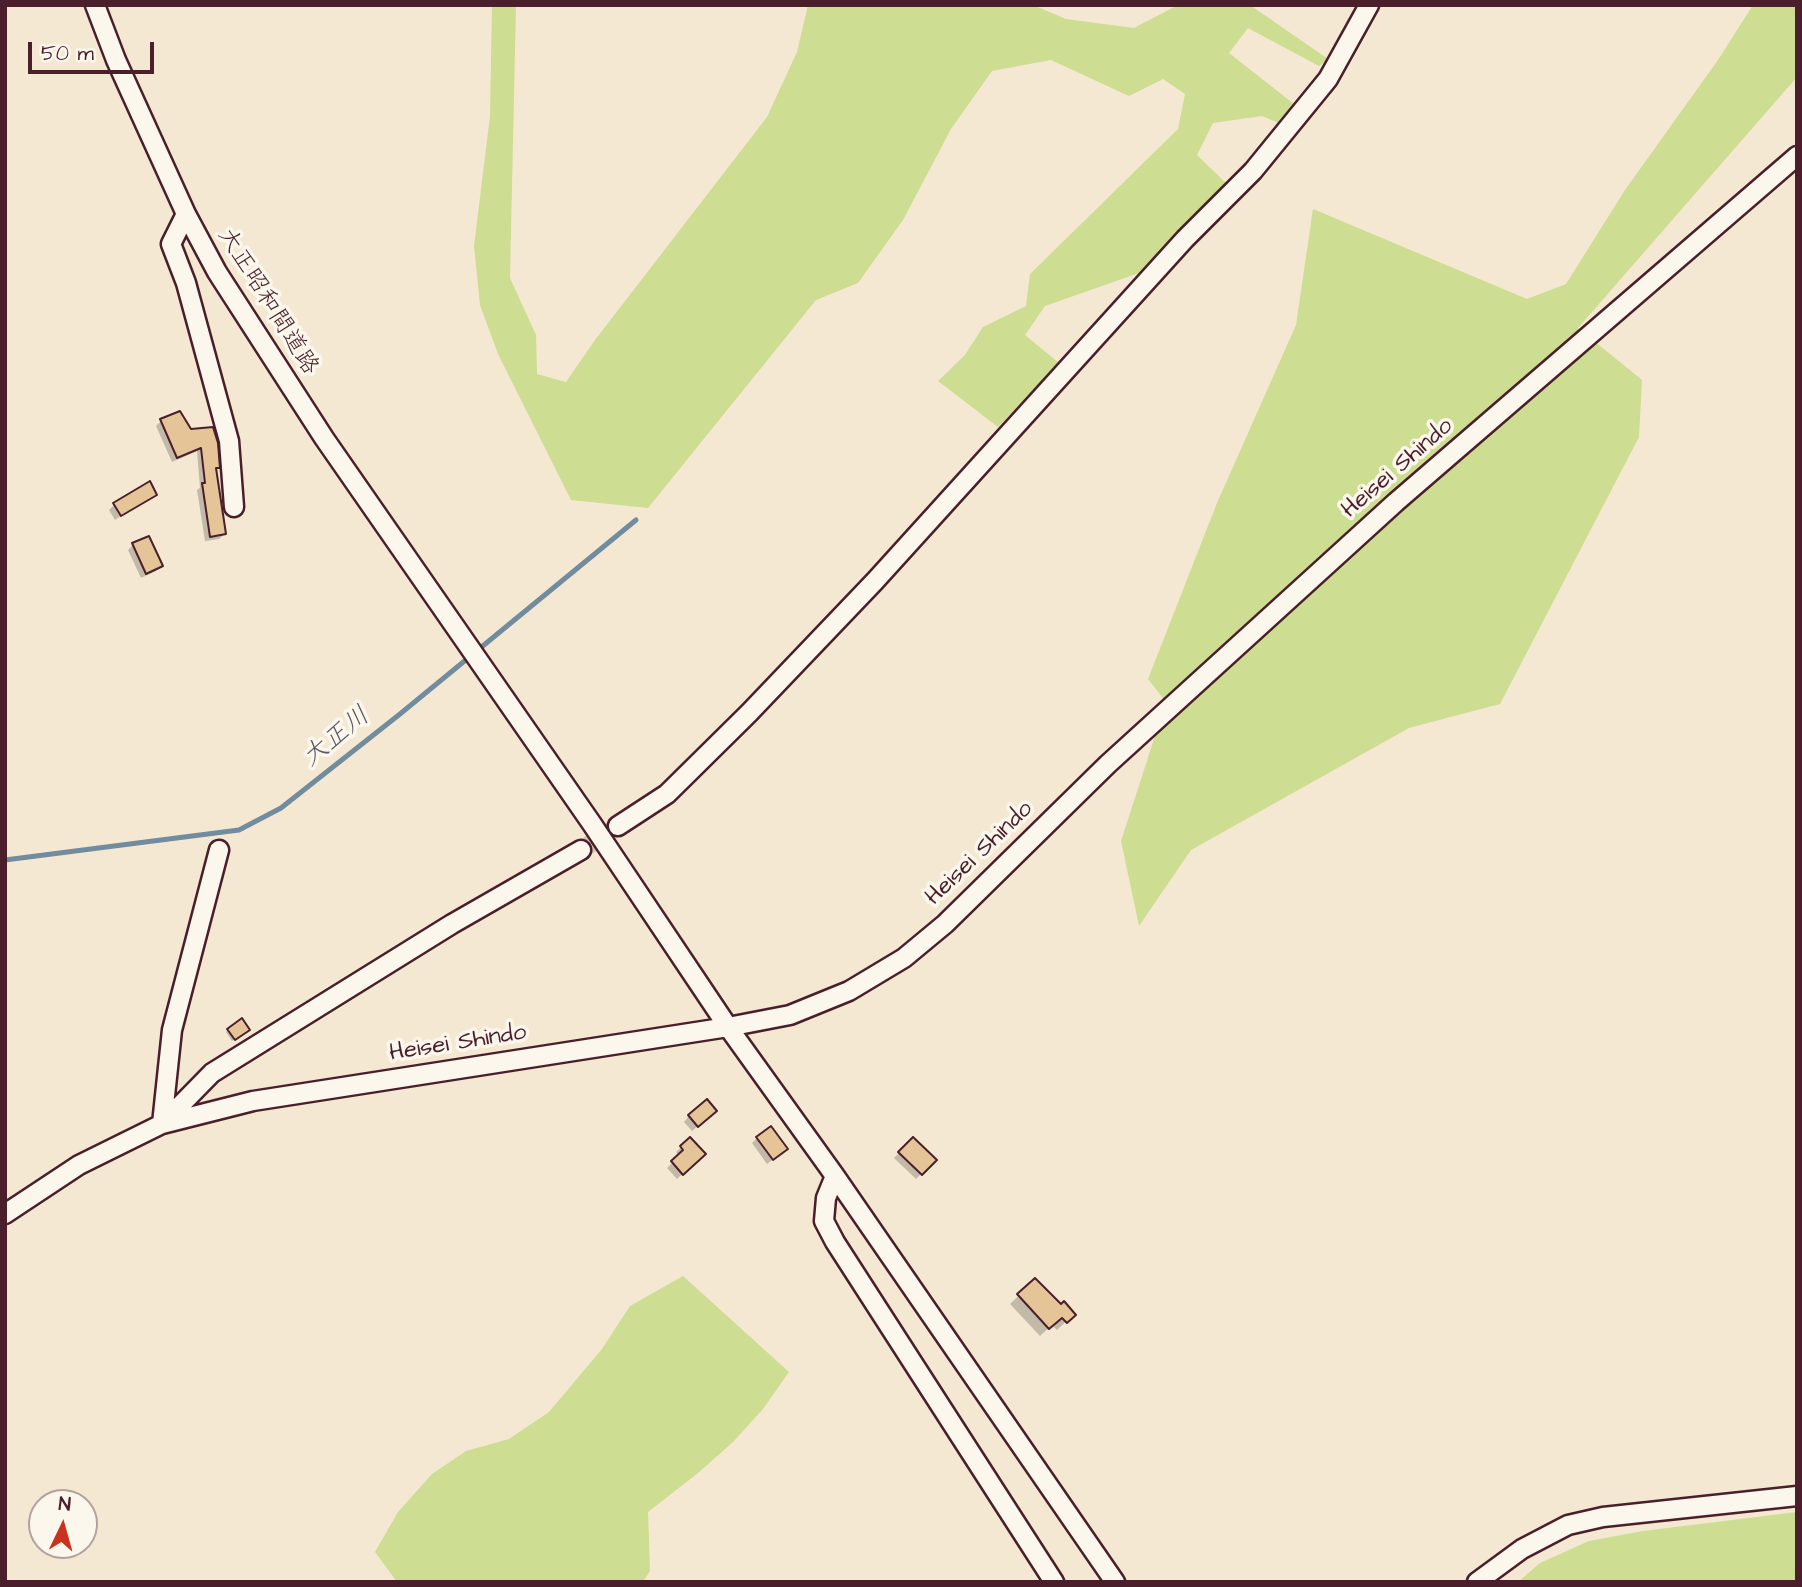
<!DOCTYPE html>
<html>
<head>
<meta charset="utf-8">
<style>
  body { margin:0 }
  #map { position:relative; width:1802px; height:1587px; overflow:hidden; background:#f4e8d2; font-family:"Architects Daughter",sans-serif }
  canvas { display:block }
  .frame { position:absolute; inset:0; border:7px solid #4a1f2b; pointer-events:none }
  .north { position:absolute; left:28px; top:1489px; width:70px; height:70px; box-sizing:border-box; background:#fbf7ec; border:2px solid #b4a19f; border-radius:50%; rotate:5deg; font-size:19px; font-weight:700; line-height:28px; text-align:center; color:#4a1f2b }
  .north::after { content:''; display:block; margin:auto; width:24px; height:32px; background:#c8321e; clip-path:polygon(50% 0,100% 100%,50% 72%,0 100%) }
  .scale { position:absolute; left:28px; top:42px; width:126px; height:32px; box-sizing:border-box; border:4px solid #4a1f2b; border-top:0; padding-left:9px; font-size:21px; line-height:24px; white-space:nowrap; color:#4a1f2b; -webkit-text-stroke:5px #fbf7ec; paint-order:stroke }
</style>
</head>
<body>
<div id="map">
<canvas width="1802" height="1587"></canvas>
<div class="frame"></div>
<div class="north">N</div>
<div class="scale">50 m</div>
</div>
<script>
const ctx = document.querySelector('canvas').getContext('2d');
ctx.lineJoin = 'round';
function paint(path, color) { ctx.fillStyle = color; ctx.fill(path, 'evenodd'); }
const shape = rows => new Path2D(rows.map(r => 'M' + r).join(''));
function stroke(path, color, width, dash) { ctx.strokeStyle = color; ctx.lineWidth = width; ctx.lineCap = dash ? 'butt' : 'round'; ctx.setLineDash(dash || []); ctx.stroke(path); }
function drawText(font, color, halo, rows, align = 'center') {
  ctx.font = font + ' "Architects Daughter","Klee One",sans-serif'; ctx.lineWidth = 7; ctx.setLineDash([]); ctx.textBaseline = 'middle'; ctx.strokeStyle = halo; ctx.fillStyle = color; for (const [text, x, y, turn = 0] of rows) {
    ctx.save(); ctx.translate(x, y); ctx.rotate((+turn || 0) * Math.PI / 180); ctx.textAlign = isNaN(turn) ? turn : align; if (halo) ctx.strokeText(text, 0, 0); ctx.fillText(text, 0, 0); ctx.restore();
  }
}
const green = shape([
  [492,5,516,5,510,278,536,335,537,374,566,382,595,340,767,117,797,52,808,5,1033,5,1066,19,1134,28,1178,5,1250,5,1328,59,1319,66,1248,28,1229,53,1294,104,1281,124,1262,116,1213,123,1197,155,1228,185,1139,273,1045,306,1025,335,1059,363,998,427,938,381,965,355,983,327,1026,306,1030,274,1178,129,1185,94,1163,79,1129,96,1051,60,992,71,951,129,903,220,858,283,816,300,648,508,571,500,498,354,480,305,474,246,490,116],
  [1753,5,1797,5,1797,77,1578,328,1642,380,1639,437,1500,704,1409,728,1191,850,1139,926,1121,841,1166,702,1148,679,1217,503,1296,325,1313,209,1527,299,1566,284,1625,190,1718,60],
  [683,1276,789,1372,763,1409,733,1442,698,1473,648,1512,650,1571,643,1582,397,1582,375,1552,398,1512,432,1474,466,1451,509,1439,549,1412,602,1349,630,1306],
  [1797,1512,1797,1582,1518,1582,1540,1563,1589,1541,1643,1531]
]);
const shadow = shape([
  [179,413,218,467,215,470,225,534,219,539,205,541,197,490,200,488,197,451,172,462,156,426,161,421],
  [155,494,115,520,109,510,115,504],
  [133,545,161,566,156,571,141,578,128,550],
  [228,1030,245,1032,232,1041,226,1032],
  [689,1116,709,1116,692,1131,684,1122],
  [757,1138,780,1154,767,1164,752,1143],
  [690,1139,703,1154,677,1179,667,1168,679,1156,676,1152],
  [913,1139,935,1160,916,1179,894,1158],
  [1035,1280,1060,1307,1074,1314,1057,1330,1052,1325,1040,1336,1010,1304]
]);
const stream = shape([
  [5,860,239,830,281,808,400,714,636,520]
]);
const building = shape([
  [180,411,191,429,213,427,218,443,220,468,216,468,226,534,210,537,202,483,205,483,201,448,177,458,160,419,180,411],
  [150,481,157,495,121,516,113,503,150,481],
  [149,536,163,566,146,574,132,543,149,536],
  [242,1018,250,1030,235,1040,227,1029,242,1018],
  [707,1099,717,1111,698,1127,688,1115,707,1099],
  [771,1126,788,1149,773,1160,756,1137,771,1126],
  [690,1137,706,1154,683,1175,671,1161,683,1150,680,1146,690,1137],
  [913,1137,937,1160,922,1175,898,1152,913,1137],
  [1035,1278,1061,1304,1064,1301,1076,1315,1067,1323,1062,1318,1049,1329,1017,1294,1035,1278]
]);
const minorTunnel = shape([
  [581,850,618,826]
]);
const minor = shape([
  [95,5,116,60,186,214,217,272,324,438,592,824,728,1027,835,1176,1115,1582],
  [186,214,171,244,186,283,229,441,234,507],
  [618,826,667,794,749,713,875,581,1185,239,1253,171,1328,79,1369,5],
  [162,1124,212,1073,452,924,581,850],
  [162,1124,172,1030,219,850],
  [835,1176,826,1198,824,1221,835,1242,1054,1582],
  [5,1214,79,1165,162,1124,253,1101,728,1027,790,1015,849,991,904,958,945,924,1108,764,1396,502,1797,156],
  [1477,1582,1522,1549,1568,1525,1603,1517,1797,1496]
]);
const streetNames = [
  ["大正昭和間道路",267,302,58],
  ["Heisei Shindo",1398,469,-41],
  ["Heisei Shindo",980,854,-44],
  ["Heisei Shindo",458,1044,-9]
];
const waterNames = [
  ["大正川",337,738,-39]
];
paint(green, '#cddd91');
paint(shadow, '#0003');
stroke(stream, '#708c9e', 5);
paint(building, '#e5c497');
stroke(building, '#4a1f2b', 2);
stroke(minorTunnel, '#d2c0b1', 18, [18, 9]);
stroke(minor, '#4a1f2b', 23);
stroke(minor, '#fbf7ec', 18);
drawText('24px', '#4a1f2b', '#fbf7ec', streetNames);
drawText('italic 26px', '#5d5665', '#fbf7ec', waterNames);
</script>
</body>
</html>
